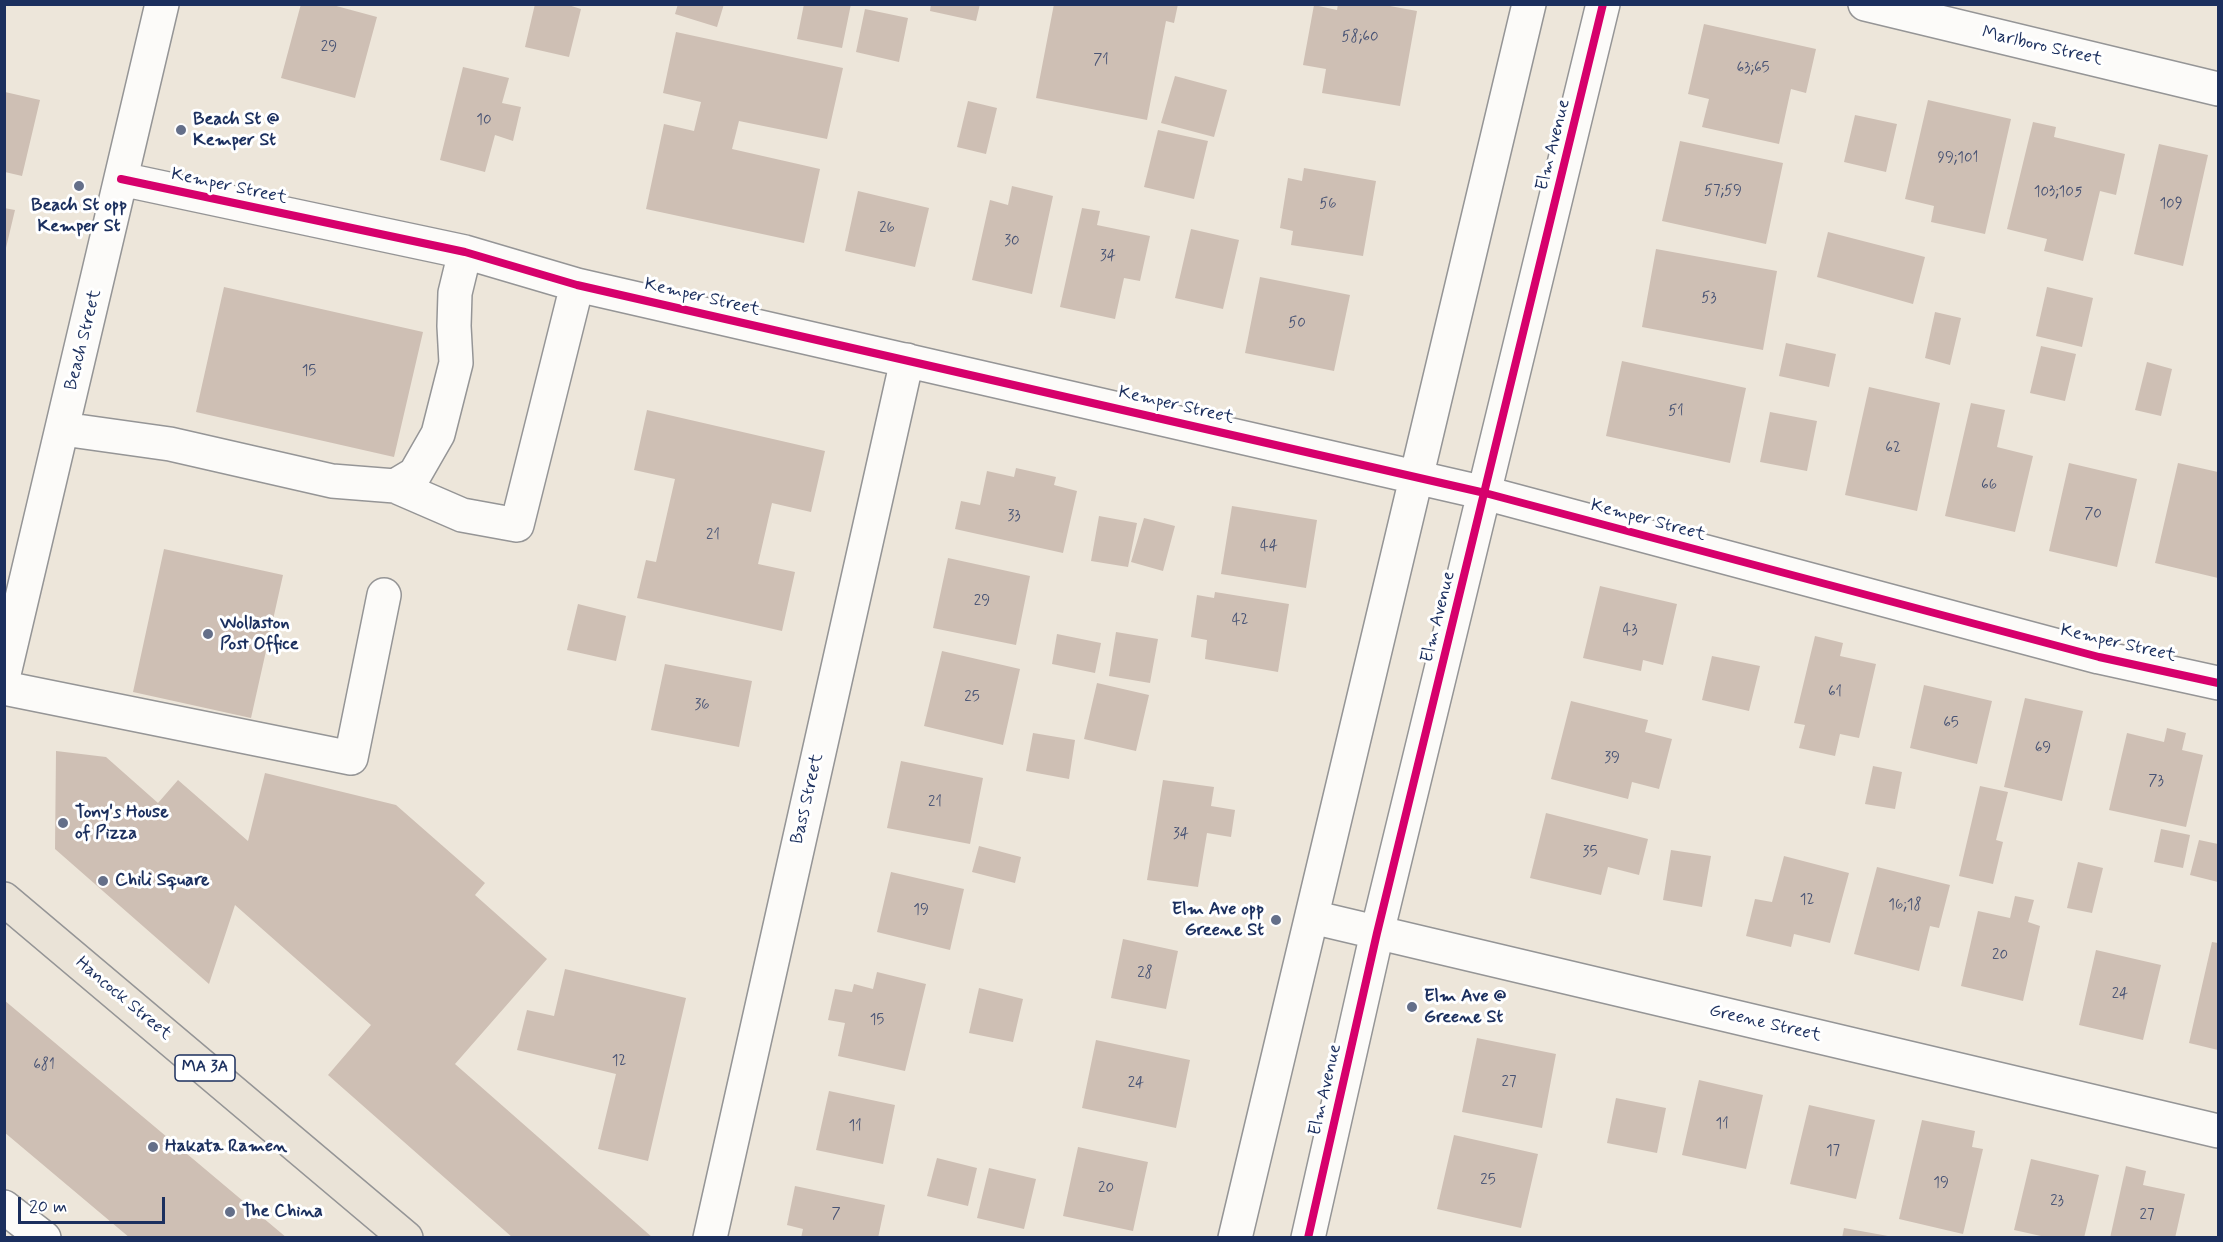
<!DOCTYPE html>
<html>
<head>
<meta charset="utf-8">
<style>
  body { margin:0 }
  #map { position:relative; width:2223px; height:1242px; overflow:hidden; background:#ede6da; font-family:Mynerve,sans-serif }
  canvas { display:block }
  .frame { position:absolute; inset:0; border:6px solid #1b2f5e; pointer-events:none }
  .scale { position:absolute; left:18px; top:1197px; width:147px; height:27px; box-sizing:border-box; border:3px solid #1b2f5e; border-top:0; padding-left:8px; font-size:18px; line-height:21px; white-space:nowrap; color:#1b2f5e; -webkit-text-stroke:4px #fff; paint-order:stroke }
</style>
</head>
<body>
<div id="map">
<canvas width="2223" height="1242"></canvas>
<div class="frame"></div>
<div class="scale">20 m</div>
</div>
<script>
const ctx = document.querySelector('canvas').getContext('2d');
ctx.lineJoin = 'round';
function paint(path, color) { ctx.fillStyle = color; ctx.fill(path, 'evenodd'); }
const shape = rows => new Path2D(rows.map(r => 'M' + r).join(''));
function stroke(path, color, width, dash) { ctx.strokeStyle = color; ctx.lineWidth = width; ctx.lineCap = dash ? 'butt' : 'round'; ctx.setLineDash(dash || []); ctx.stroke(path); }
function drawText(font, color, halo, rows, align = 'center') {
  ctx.font = font + ' Mynerve,sans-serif'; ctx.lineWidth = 6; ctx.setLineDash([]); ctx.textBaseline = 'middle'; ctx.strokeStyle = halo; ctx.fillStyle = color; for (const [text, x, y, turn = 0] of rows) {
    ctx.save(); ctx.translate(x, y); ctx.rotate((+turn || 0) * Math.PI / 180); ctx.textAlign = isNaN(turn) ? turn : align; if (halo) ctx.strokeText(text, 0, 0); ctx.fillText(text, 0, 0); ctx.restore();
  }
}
const building = shape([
  [301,4,329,4,377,17,355,98,281,78],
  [535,4,565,4,581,9,569,57,525,47],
  [678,4,724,4,717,27,675,14],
  [804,4,851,4,842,48,797,39],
  [931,4,980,4,976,21,930,11],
  [1054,4,1178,4,1174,23,1166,21,1147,120,1036,98],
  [1338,4,1379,4,1417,11,1400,106,1322,93,1326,69,1303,65,1314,5,1337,10],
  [865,9,908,18,899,62,856,52],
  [1704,24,1816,49,1806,93,1791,89,1779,144,1702,127,1709,99,1688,94],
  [676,32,843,68,827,139,739,121,732,149,820,169,804,243,646,209,664,124,694,131,701,102,663,93],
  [463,67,509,78,502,103,521,107,513,141,495,135,485,172,440,160],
  [1175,76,1227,90,1214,137,1161,123],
  [5,92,40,100,22,176,5,172],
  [1928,100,2011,119,1985,234,1931,222,1934,206,1905,199],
  [968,101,997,108,986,154,957,147],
  [1855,115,1897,124,1886,172,1844,162],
  [2033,122,2056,127,2054,137,2125,154,2116,195,2100,191,2083,261,2044,251,2047,239,2007,229],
  [1158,130,1208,141,1194,199,1144,187],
  [1680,141,1783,163,1766,244,1662,221],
  [2159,144,2208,155,2183,266,2134,254],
  [1304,168,1376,181,1363,256,1291,245,1293,231,1280,228,1288,178,1302,181],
  [1012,186,1053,196,1032,294,972,280,990,200,1008,205],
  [858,191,929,208,915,267,845,251],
  [4,208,15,210,5,252,4,252],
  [1082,208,1100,211,1097,225,1150,236,1140,281,1124,278,1115,319,1060,307],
  [1191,229,1239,240,1223,309,1175,298],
  [1828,232,1925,257,1913,304,1817,277],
  [1656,249,1777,271,1763,350,1642,327],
  [1260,277,1350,295,1334,371,1245,353],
  [224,287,423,332,394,457,196,412],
  [2047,287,2093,298,2082,347,2036,336],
  [1935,312,1961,318,1950,365,1925,358],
  [1786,343,1836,354,1829,387,1779,376],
  [2041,346,2076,354,2065,401,2030,393],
  [1622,361,1746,388,1730,463,1606,436],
  [2147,362,2172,369,2161,416,2135,410],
  [1869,387,1940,403,1917,511,1845,495],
  [1971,403,2005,410,1997,447,2033,456,2015,532,1945,516],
  [647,410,825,451,811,512,772,503,758,564,795,572,782,631,637,598,646,560,656,562,675,479,634,470],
  [1770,412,1817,421,1807,471,1760,462],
  [2069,463,2137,479,2117,567,2049,551],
  [2178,463,2218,472,2218,578,2155,563],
  [1016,468,1056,477,1054,485,1077,491,1063,553,955,529,961,501,980,505,987,471,1014,477],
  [1232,506,1317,520,1306,588,1221,574],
  [1099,516,1137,523,1128,567,1091,561],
  [1144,518,1175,526,1163,571,1131,562],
  [164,549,283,575,251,718,133,692],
  [948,558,1030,576,1016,645,933,628],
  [1600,586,1677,604,1663,665,1643,660,1641,671,1583,658],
  [1215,592,1289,604,1278,672,1205,659,1207,640,1191,637,1197,595,1214,598],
  [578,604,626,616,616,661,567,650],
  [1116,632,1158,639,1150,683,1109,676],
  [1057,634,1101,643,1095,673,1052,664],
  [1815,636,1843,643,1840,656,1876,664,1859,738,1840,734,1835,756,1799,748,1805,725,1794,723],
  [942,651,1020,669,1003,745,924,726],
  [1712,656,1760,666,1749,711,1702,700],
  [665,664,752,681,739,747,651,730],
  [1097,683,1149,695,1136,751,1084,739],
  [1924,685,1992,701,1977,764,1910,748],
  [2025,698,2083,711,2062,801,2004,787],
  [1571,701,1648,720,1645,732,1672,739,1659,789,1632,782,1628,799,1551,779],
  [2167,728,2186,733,2182,750,2203,755,2186,827,2109,810,2127,733,2164,742],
  [1033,733,1075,740,1069,779,1026,771],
  [56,751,106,757,158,803,178,780,248,841,265,773,396,805,485,883,475,895,547,959,455,1064,653,1238,513,1238,328,1075,371,1025,235,905,209,984,55,849],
  [901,761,983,778,970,844,887,828],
  [1873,766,1902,772,1895,809,1865,804],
  [1163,780,1214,787,1211,806,1235,810,1231,837,1207,833,1198,887,1147,880],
  [1980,786,2008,792,1996,840,2003,842,1993,884,1959,876],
  [1546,813,1648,839,1639,875,1608,867,1601,895,1530,878],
  [2161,829,2190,835,2183,868,2154,862],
  [2199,840,2218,844,2218,882,2190,875],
  [979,846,1021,857,1015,883,972,872],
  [1671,850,1711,856,1702,907,1663,900],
  [1784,856,1849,873,1830,943,1794,934,1791,947,1746,936,1755,899,1772,902],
  [2078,862,2103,868,2092,913,2067,908],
  [1877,867,1950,885,1939,928,1930,926,1919,971,1854,954],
  [891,872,964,889,950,950,877,932],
  [2015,896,2034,900,2028,922,2040,926,2023,1001,1961,986,1978,911,2010,918],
  [1123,939,1178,951,1166,1009,1111,998],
  [2212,942,2218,943,2218,1050,2189,1043],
  [2096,950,2161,965,2143,1040,2079,1025],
  [565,969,686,998,648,1161,598,1149,616,1074,517,1050,527,1010,554,1016],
  [877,972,926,984,905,1071,838,1056,845,1023,828,1020,835,989,852,992,854,984,873,989],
  [979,988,1023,999,1013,1042,969,1033],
  [4,1000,287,1238,130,1238,4,1132],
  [1477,1038,1556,1054,1542,1128,1462,1112],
  [1096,1040,1190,1060,1176,1128,1082,1108],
  [1699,1080,1763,1095,1746,1169,1682,1155],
  [829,1091,895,1105,883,1164,816,1150],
  [1616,1098,1666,1108,1657,1153,1607,1143],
  [1809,1105,1875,1120,1856,1199,1790,1184],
  [1922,1120,1975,1131,1972,1147,1983,1149,1963,1234,1899,1219],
  [1454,1135,1538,1154,1521,1228,1437,1209],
  [1078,1147,1148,1162,1133,1231,1063,1216],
  [937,1158,977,1168,968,1206,927,1196],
  [2031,1159,2099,1175,2084,1238,2050,1238,2014,1230],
  [2126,1166,2146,1171,2143,1185,2185,1194,2175,1238,2110,1238],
  [989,1168,1036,1179,1024,1229,977,1218],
  [795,1186,885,1205,878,1238,801,1238,803,1229,787,1225],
  [1844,1228,1888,1236,1888,1238,1842,1238]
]);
const minor = shape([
  [1865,4,2218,89],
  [121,179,465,252,577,285,1485,493,2099,657,2218,683],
  [63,429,170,444,332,481,395,486,415,474,438,434,456,363,454,326,455,293,465,252],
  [395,486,462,515,517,525,577,285],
  [4,674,162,4],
  [4,688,351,758,384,595],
  [1312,917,2218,1131],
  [4,1207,44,1238],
  [710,1238,907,360],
  [1235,1238,1529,4],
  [1308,1238,1377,933,1603,4]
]);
const major = shape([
  [4,899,406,1238]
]);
const cycleway = shape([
  [121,179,465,252,577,285,1485,493,2099,657,2218,683],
  [1308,1238,1377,933,1603,4]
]);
const markers = [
  [181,130,6,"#646f89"],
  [79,186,6,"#646f89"],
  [208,634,6,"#646f89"],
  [63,823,6,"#646f89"],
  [103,881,6,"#646f89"],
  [1276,920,6,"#646f89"],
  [1412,1007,6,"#646f89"],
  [153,1147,6,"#646f89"],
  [230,1212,6,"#646f89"]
];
const numberNames = [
  ["58;60",1360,38],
  ["29",329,48],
  ["71",1101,61],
  ["63;65",1753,69],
  ["10",484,121],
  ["99;101",1958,159],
  ["57;59",1723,192],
  ["103;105",2058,193],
  ["56",1328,205],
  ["109",2171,205],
  ["26",887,229],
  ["30",1012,242],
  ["34",1108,257],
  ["53",1709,299],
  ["50",1297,324],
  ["15",309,372],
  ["51",1676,412],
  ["62",1893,449],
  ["66",1989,486],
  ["70",2093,515],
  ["33",1014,517],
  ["21",713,536],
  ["44",1269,547],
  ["29",982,602],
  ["42",1240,621],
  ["43",1630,631],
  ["61",1835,693],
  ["25",972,698],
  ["36",702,706],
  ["65",1951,724],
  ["69",2043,749],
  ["39",1612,759],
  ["73",2156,782],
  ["21",935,803],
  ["34",1181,835],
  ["35",1590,853],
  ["12",1807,901],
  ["16;18",1905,906],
  ["19",921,911],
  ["20",2000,956],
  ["28",1145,974],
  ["24",2120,995],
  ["15",877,1021],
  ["12",619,1062],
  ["681",44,1066],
  ["27",1509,1083],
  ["24",1136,1084],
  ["11",1722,1125],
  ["11",855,1127],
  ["17",1833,1152],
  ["25",1488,1181],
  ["19",1941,1184],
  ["20",1106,1189],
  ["23",2057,1202],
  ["7",836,1215],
  ["27",2147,1216]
];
const shields = [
  [205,1068,60]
];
const shieldNames = [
  ["MA 3A",205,1068]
];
const streetNames = [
  ["Marlboro Street",2042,47,13],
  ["Elm Avenue",1554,145,-76],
  ["Kemper Street",229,187,12],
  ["Kemper Street",702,298,13],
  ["Beach Street",84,340,-76],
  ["Kemper Street",1176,406,13],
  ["Kemper Street",1648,521,15],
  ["Elm Avenue",1439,617,-76],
  ["Kemper Street",2118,644,13],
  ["Bass Street",808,799,-77],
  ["Hancock Street",123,999,40],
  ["Greene Street",1765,1024,13],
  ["Elm Avenue",1326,1090,-77]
];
const poiNames = [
  ["Beach St @",193,120],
  ["Kemper St",193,141],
  ["Beach St opp",79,206,"center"],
  ["Kemper St",79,227,"center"],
  ["Wollaston",220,624],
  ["Post Office",220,645],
  ["Tony's House",75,813],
  ["of Pizza",75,834],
  ["Chili Square",115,881],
  ["Elm Ave opp",1264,910,"right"],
  ["Greene St",1264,931,"right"],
  ["Elm Ave @",1424,997],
  ["Greene St",1424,1018],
  ["Hakata Ramen",165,1147],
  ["The China",242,1212]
];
paint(building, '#cebfb4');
stroke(minor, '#959596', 36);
stroke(major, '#959596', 36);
stroke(minor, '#fcfbf9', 33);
stroke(major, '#eae3d7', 33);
stroke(cycleway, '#d6006c', 8);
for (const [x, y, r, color] of markers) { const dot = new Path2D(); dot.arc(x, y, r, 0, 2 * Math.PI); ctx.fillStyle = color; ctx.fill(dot); stroke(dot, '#fff', 2); }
drawText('15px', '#485374', null, numberNames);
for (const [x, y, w] of shields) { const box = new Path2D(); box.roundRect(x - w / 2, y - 13, w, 26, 4.5); ctx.fillStyle = '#fff'; ctx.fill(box); stroke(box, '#1b2f5e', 1.5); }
drawText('bold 16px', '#1b2f5e', null, shieldNames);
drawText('18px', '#1b2f5e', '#fff', streetNames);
drawText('bold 18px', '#1b2f5e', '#fff', poiNames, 'left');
</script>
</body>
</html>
